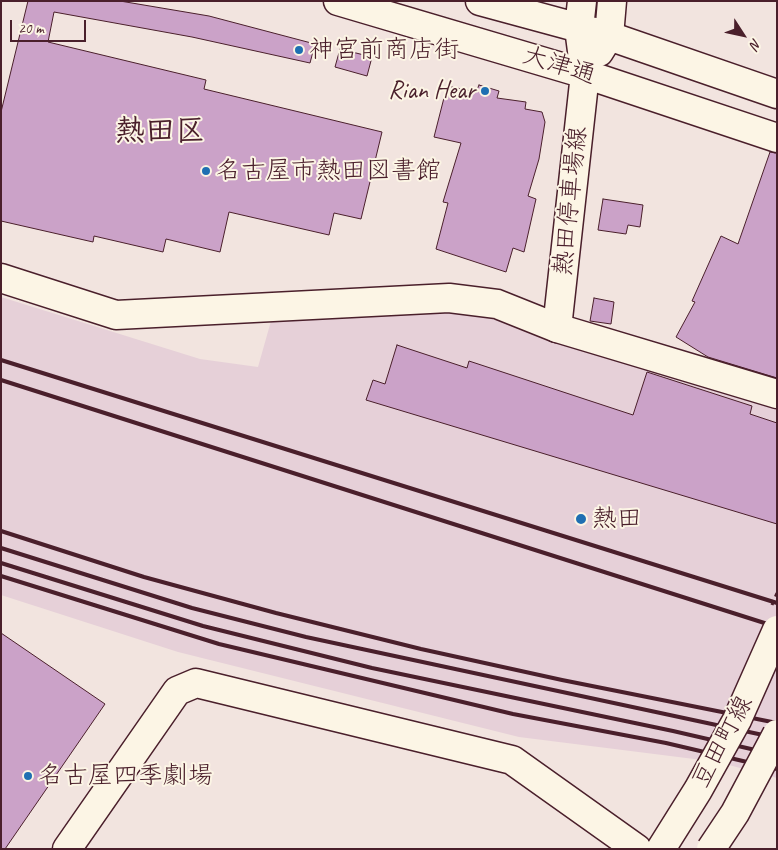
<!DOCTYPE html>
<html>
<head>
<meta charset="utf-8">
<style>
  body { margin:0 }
  #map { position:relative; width:778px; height:850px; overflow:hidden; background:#f2e4df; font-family:Caveat,sans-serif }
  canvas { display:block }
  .frame { position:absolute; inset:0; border:2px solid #4a1f2b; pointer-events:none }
  .north { position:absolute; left:718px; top:10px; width:50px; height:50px; -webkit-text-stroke:4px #fcf5e5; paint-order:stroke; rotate:125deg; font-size:14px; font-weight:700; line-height:20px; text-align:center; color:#4a1f2b }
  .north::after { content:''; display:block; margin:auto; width:18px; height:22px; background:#4a1f2b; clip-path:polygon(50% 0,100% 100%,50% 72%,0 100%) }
  .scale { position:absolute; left:10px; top:20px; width:76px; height:22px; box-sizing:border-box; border:2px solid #4a1f2b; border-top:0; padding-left:6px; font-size:15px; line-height:18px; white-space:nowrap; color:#4a1f2b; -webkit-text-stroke:4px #fcf5e5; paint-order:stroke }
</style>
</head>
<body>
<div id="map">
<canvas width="778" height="850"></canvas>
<div class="frame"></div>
<div class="north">N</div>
<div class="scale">20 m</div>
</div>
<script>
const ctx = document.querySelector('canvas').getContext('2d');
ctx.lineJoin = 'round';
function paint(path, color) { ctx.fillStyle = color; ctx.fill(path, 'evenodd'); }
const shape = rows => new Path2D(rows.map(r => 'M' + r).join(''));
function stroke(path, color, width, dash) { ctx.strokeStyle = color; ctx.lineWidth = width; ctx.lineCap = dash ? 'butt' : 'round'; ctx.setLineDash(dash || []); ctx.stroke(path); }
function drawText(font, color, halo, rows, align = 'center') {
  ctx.font = font + ' Caveat,"Klee One",sans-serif'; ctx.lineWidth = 4; ctx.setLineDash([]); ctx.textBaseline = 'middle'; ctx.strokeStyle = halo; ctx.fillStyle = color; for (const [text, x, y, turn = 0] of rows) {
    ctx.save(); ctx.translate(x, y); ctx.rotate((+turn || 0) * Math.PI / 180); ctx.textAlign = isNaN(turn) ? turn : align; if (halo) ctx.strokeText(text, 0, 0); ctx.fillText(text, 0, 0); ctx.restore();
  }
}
const built = shape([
  [1,297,200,359,258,367,271,321,470,311,777,406,777,778,718,762,519,737,178,652,1,595]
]);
const building = shape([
  [28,1,120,1,209,16,315,44,310,63,192,37,54,12,48,42,206,80,204,89,382,132,361,219,334,213,329,235,229,212,220,252,166,239,163,252,94,236,93,242,1,221,1,112,28,1],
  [340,49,372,57,367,76,335,67,340,49],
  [479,85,499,91,497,98,526,102,525,109,542,112,545,122,539,159,528,196,536,199,524,252,513,248,506,272,436,249,448,203,443,202,461,143,434,137,447,86,476,92,479,85],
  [770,152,777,153,777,378,708,357,676,337,695,302,692,301,721,236,738,244,770,152],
  [603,199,643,205,640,227,628,225,626,234,598,230,603,199],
  [594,298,614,302,611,324,590,321,594,298],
  [397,345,467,368,469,361,633,415,647,372,752,406,750,414,777,423,777,524,366,400,373,380,385,384,397,345],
  [1,633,105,704,5,849,1,849,1,633]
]);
const minor = shape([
  [609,36,777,94],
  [585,74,777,138],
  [1,278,116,315,449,298,497,304,557,328,777,394],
  [67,849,177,691,196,683,512,760,637,849]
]);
const major = shape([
  [338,1,585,74],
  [480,1,609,36],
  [599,52,609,36,612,1],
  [557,328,585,74,579,28,582,1]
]);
const rail = shape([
  [1,360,777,603],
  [1,380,777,627],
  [1,531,144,577,276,613,421,649,562,680,777,723],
  [1,548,192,608,306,637,777,738],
  [1,563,203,626,372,668,673,731,777,755],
  [1,576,219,644,513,714,666,743,777,769]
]);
const pathBridge = shape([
  [772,605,777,593]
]);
const minorBridge = shape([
  [661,849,698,790,737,720,777,630],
  [711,849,735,813,777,734]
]);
const markers = [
  [299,50,5,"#1f6fb2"],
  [485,91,5,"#1f6fb2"],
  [206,171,5,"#1f6fb2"],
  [581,519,6,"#1f6fb2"],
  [28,776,5,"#1f6fb2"]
];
const poiNames = [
  ["神宮前商店街",309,50],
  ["Rian Hear",475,91,"right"],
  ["名古屋市熱田図書館",216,171],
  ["熱田",592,519],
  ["名古屋四季劇場",38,776]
];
const streetNames = [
  ["大津通",559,66,17],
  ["熱田停車場線",571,201,-84],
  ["豆田町線",723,742,-62]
];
const districtNames = [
  ["熱田区",160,132]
];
paint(built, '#e6d0d8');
paint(building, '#cba2c8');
stroke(building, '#4a1f2b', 1);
stroke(minor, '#4a1f2b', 31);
stroke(major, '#4a1f2b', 31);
stroke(minor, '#fcf5e5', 28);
stroke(major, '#fcf5e5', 28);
stroke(rail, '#4a1f2b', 4);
stroke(minorBridge, '#4a1f2b', 31, []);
stroke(pathBridge, '#4a1f2b', 3, [5, 4]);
stroke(minorBridge, '#fcf5e5', 28);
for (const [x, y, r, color] of markers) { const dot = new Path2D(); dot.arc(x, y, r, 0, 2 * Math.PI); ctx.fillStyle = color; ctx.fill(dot); stroke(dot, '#fcf5e5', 2); }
drawText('25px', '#4a1f2b', '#fcf5e5', poiNames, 'left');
drawText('25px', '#4a1f2b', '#fcf5e5', streetNames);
drawText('bold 30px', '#4a1f2b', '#fcf5e5', districtNames);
</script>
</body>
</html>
